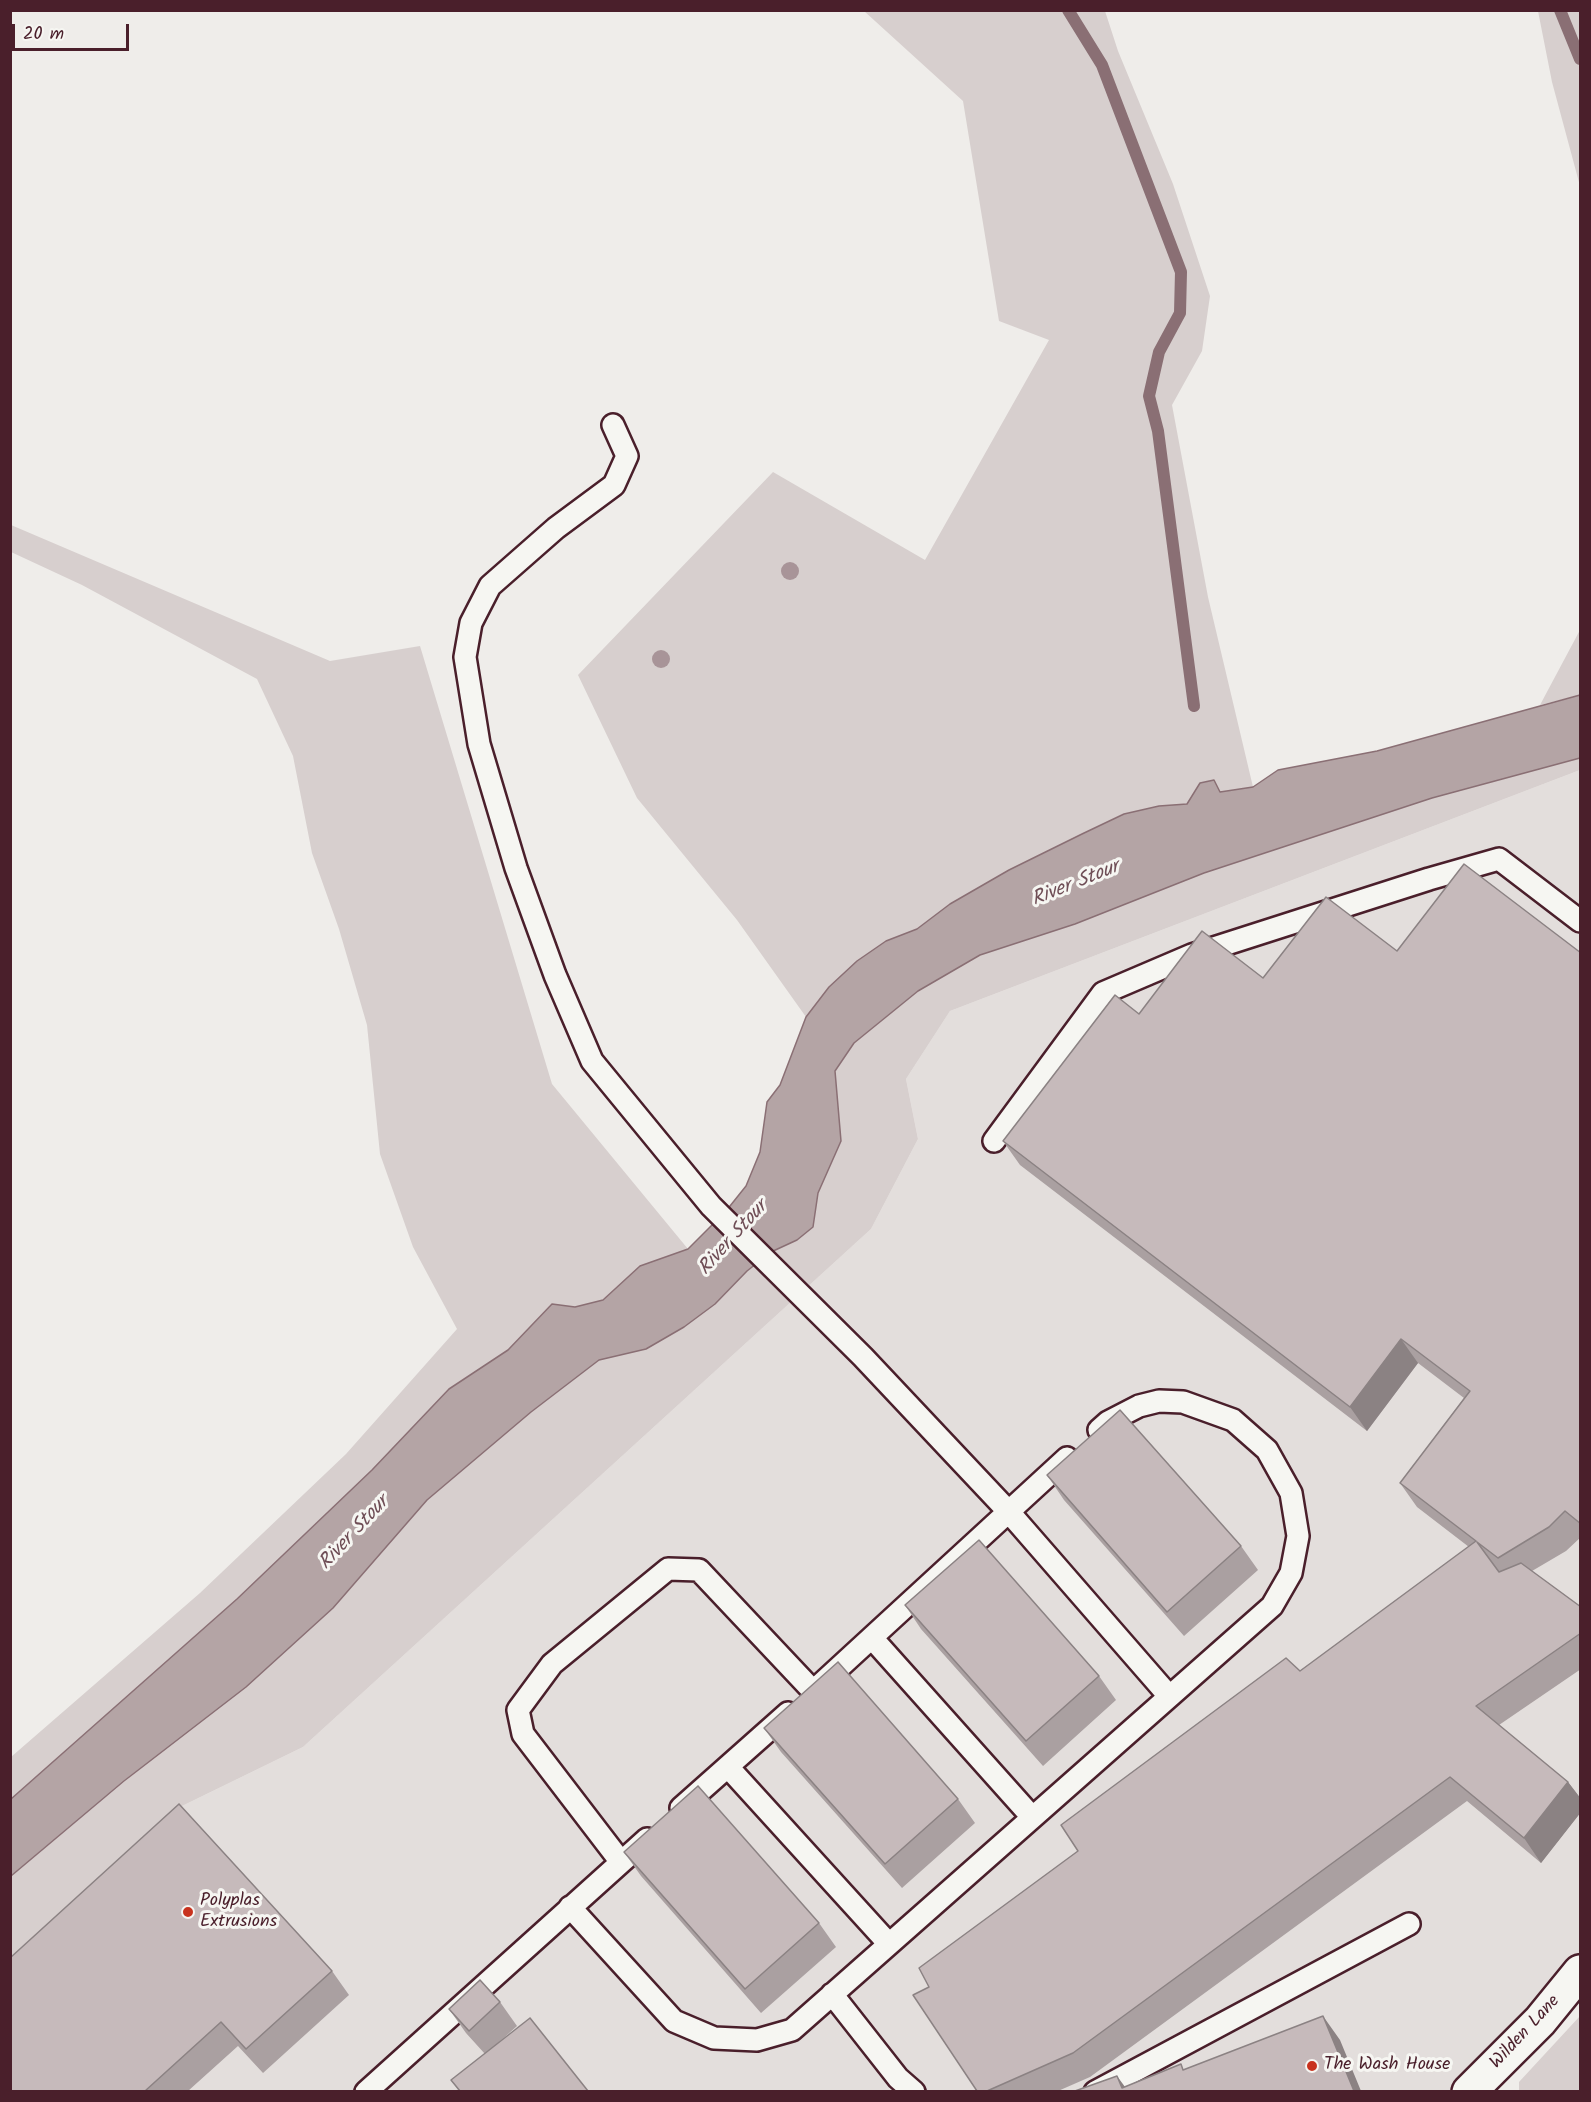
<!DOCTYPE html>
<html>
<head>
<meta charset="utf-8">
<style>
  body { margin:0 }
  #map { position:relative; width:1591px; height:2102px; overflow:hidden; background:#efedea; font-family:Kalam,sans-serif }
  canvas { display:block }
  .frame { position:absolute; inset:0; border:12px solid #4a1f2b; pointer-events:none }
  .scale { position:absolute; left:12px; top:24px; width:117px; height:27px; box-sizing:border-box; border:3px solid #4a1f2b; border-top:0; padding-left:8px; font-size:18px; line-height:21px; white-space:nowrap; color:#4a1f2b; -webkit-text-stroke:4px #f6f6f2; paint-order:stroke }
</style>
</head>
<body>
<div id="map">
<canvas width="1591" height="2102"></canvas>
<div class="frame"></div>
<div class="scale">20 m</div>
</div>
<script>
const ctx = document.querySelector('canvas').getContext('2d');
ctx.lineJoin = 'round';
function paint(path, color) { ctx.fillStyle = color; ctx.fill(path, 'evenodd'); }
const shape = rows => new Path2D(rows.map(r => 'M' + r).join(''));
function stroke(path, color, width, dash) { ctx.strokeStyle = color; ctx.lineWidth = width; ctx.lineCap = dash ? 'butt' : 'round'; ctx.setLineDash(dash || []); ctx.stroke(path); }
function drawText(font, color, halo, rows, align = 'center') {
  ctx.font = font + ' Kalam,sans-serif'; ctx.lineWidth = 6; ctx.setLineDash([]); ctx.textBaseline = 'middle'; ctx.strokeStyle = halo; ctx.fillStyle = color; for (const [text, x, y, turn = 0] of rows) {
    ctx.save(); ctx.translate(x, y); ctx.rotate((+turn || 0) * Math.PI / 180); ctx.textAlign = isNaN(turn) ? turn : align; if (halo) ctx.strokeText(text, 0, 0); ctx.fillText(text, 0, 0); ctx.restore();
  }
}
const built = shape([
  [1580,770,1580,1971,1469,2091,11,2091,10,1959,182,1806,303,1747,871,1229,918,1139,906,1079,950,1011]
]);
const green = shape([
  [864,11,1105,11,1118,51,1173,184,1210,296,1202,351,1172,405,1208,597,1253,787,1219,792,1187,804,1159,806,1123,814,1009,870,950,904,917,929,886,941,829,987,806,1017,737,920,637,798,578,675,773,472,925,560,1049,340,999,321,963,101],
  [1538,11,1580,11,1580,186,1552,82],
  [11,525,330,661,420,646,552,1084,688,1249,640,1266,603,1300,575,1307,552,1304,508,1350,449,1389,372,1470,237,1599,11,1799,11,1757,200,1593,346,1454,457,1329,413,1247,380,1154,367,1025,339,929,312,853,293,756,257,679,82,585,11,552],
  [1580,630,1580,695,1540,705],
  [1580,758,1580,770,950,1011,906,1079,918,1139,871,1229,303,1747,182,1806,11,1959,11,1876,333,1608,427,1500,531,1412,599,1360,646,1349,684,1327,715,1304,747,1271,771,1252,797,1240,813,1227,818,1193,841,1141,835,1071,854,1043,918,991,980,955,1075,924,1204,873,1432,798],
  [1580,2016,1580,2091,1519,2091,1519,2082]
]);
const water = shape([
  [1580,695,1580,758,1432,798,1204,873,1075,924,980,955,918,991,854,1043,835,1071,841,1141,818,1193,813,1227,797,1240,771,1252,747,1271,715,1304,684,1327,646,1349,599,1360,531,1412,427,1500,333,1608,246,1687,124,1781,11,1876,11,1799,237,1599,372,1470,449,1389,508,1350,552,1304,575,1307,603,1300,640,1266,688,1249,726,1211,746,1186,760,1152,767,1102,780,1085,806,1017,829,987,857,961,886,941,917,929,950,904,1009,870,1082,834,1124,814,1159,806,1187,804,1200,783,1214,780,1220,792,1253,787,1278,770,1377,751,1580,695]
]);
const stream = shape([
  [1068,10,1102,65,1181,272,1180,313,1159,352,1149,396,1158,431,1194,706],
  [1560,10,1580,59]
]);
const service = shape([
  [613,425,627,456,614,485,556,528,490,586,471,623,465,657,479,744,516,868,555,975,592,1061,711,1206,863,1357,1008,1511,1169,1696],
  [994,1141,1103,993,1192,955,1429,879,1499,859,1580,921],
  [872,1638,1032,1817],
  [820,1685,1067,1458],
  [728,1767,889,1944],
  [681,1808,788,1713],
  [621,1862,523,1734,518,1710,552,1664,668,1569,699,1570,813,1691],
  [570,1907,674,2021,714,2038,757,2040,792,2030,1272,1606,1291,1573,1298,1536,1291,1493,1267,1450,1233,1420,1183,1402,1159,1401,1139,1406,1108,1422,1099,1430],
  [832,1994,898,2078,914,2092],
  [366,2092,647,1839],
  [1095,2092,1409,1924]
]);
const tertiary = shape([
  [1469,2092,1540,2021,1580,1972]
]);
const trees = [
  [790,571],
  [661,659]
];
const wall = shape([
  [1397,951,1581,953,1581,1537,1566,1551,1532,1571,1581,1607,1581,1669,1499,1725,1568,1782,1581,1799,1581,1812,1541,1863,1467,1801,1090,2077,1058,2091,977,2091,929,1987,1078,1851,1300,1671,1469,1547,1417,1507,1400,1483,1464,1398,1418,1363,1367,1431,1020,1165,1003,1141,1139,1014,1263,978],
  [1047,1475,1241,1546,1258,1570,1184,1636,1064,1500],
  [905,1605,1099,1676,1116,1700,1043,1766,921,1629],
  [764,1728,958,1799,975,1823,902,1888,781,1752],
  [624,1852,819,1923,836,1947,761,2013,641,1876],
  [332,1971,349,1995,263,2073,238,2046,188,2091,10,2091],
  [500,2002,517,2026,498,2043,588,2091,459,2091,451,2080,485,2054,466,2033,449,2009]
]);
const shadedWall = shape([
  [1401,1339,1418,1363,1367,1431,1350,1407],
  [1568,1782,1581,1799,1581,1812,1541,1863,1524,1838],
  [1323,2016,1340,2040,1361,2091,1354,2091],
  [1117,2076,1128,2091,1122,2088]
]);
const building = shape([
  [1464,864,1581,953,1581,1524,1565,1511,1549,1527,1498,1558,1477,1542,1499,1572,1521,1563,1581,1607,1581,1633,1476,1706,1568,1782,1524,1838,1450,1777,1073,2053,987,2091,977,2091,913,1995,929,1987,919,1968,1078,1851,1061,1825,1286,1658,1300,1671,1476,1541,1400,1483,1470,1391,1401,1339,1350,1407,1003,1141,1115,995,1139,1014,1202,931,1263,978,1326,897,1397,951,1464,864],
  [1120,1410,1241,1546,1167,1612,1047,1475,1120,1410],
  [979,1540,1099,1676,1026,1741,905,1605,979,1540],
  [838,1662,958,1799,885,1864,764,1728,838,1662],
  [698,1786,819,1923,745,1989,624,1852,698,1786],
  [179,1804,332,1971,246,2049,221,2022,145,2091,10,2091,10,1958,179,1804],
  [480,1980,500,2002,469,2031,449,2009,480,1980],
  [1323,2016,1354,2091,1075,2091,1117,2076,1122,2088,1181,2064,1183,2070,1323,2016],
  [530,2018,588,2091,460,2091,451,2080,530,2018]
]);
const markers = [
  [188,1912,6,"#c8321e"],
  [1312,2066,6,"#c8321e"]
];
const poiNames = [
  ["Polyplas",200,1902],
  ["Extrusions",200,1923],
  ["The Wash House",1324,2066]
];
const streetNames = [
  ["Wilden Lane",1526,2033,-47]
];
const waterNames = [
  ["River Stour",1076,885,-22],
  ["River Stour",734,1239,-48],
  ["River Stour",355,1534,-47]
];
paint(built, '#e3dedc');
paint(green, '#d7cfce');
paint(water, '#b4a4a5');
stroke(water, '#8a6f74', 1.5);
stroke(stream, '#8a6f74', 12);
stroke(service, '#4a1f2b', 26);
stroke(tertiary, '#4a1f2b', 38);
stroke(service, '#f6f6f2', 21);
stroke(tertiary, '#f6f6f2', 33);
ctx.fillStyle = '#a89498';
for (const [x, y] of trees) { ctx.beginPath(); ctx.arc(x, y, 9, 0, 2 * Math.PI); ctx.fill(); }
paint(wall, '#aaa0a1');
paint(shadedWall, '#8b8283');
paint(building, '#c6babb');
stroke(building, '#8b8283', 1.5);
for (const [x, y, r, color] of markers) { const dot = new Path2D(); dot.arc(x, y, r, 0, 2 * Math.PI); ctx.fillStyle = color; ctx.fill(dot); stroke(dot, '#f6f6f2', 2); }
drawText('18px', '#4a1f2b', '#f6f6f2', poiNames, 'left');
drawText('18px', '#4a1f2b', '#f6f6f2', streetNames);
drawText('italic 20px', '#6f4e56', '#f6f6f2', waterNames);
</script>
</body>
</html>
